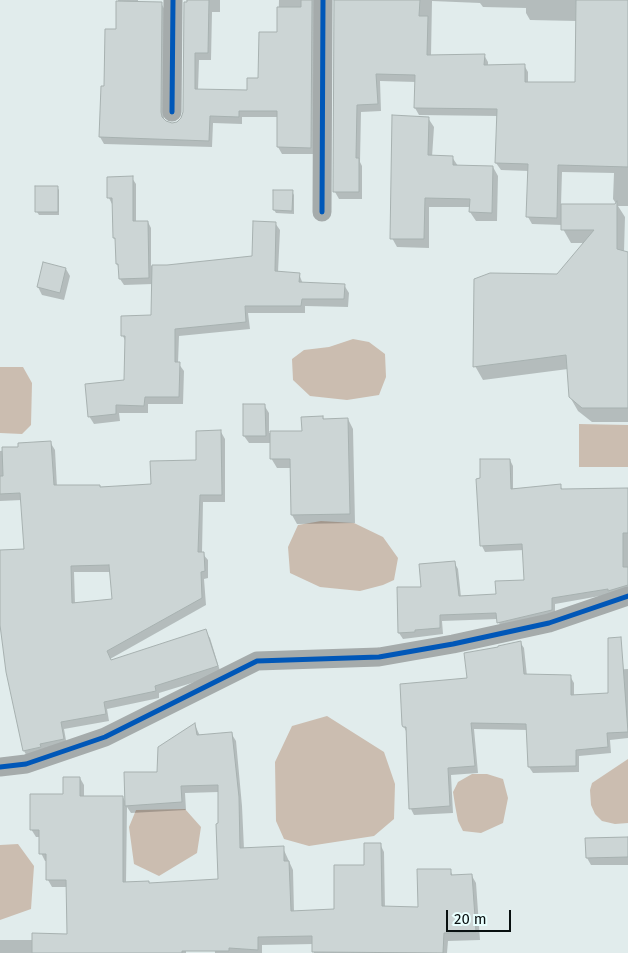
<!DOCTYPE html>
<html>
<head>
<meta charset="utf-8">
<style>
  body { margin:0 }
  #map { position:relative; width:628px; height:953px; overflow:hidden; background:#e1ecec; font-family:"Fira Sans",sans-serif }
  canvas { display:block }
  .scale { position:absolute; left:446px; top:910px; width:65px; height:22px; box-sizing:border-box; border:2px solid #091010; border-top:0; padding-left:6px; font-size:15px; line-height:18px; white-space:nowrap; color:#091010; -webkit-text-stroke:4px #e9fffe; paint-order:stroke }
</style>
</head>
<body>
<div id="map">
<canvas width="628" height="953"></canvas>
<div class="scale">20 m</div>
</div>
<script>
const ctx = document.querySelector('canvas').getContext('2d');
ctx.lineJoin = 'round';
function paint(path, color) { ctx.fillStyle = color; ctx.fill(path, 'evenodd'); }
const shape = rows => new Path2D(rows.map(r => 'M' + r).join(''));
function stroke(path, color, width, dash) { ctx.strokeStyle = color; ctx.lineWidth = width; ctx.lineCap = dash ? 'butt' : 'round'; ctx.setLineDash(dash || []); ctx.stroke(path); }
const water = shape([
  [353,339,369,342,385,354,386,377,379,395,347,400,310,396,293,380,292,359,304,350,329,347],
  [0,367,23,367,32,383,31,425,22,434,0,433],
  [579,424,628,425,628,467,579,467],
  [321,521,354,523,383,537,398,558,394,580,383,585,360,591,320,587,290,573,288,547,298,525],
  [327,716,384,752,395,784,394,819,374,836,309,846,284,839,276,821,275,762,292,726],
  [628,759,628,823,615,824,602,821,595,814,591,805,590,790,592,783],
  [472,774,487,774,503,779,508,798,503,823,481,833,463,831,458,821,455,805,453,792,458,782],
  [185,809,201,827,197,853,159,876,134,864,129,827,136,810],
  [18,844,34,866,31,909,0,920,0,845]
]);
const shadow = shape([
  [118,0,138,0,138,3,161,3,165,10,164,120,172,124,178,123,182,119,184,112,187,0,220,0,220,12,212,12,211,60,199,60,198,90,248,91,260,79,278,34,279,0,315,0,314,154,282,154,278,147,278,117,242,117,242,124,213,123,212,147,104,144,100,137,105,87,117,30],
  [335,0,628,0,628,206,618,206,625,217,624,252,628,253,628,422,592,422,578,411,570,397,568,369,483,380,475,366,558,275,584,243,571,243,563,229,562,225,532,224,528,217,529,171,501,170,496,163,498,116,419,115,415,108,416,82,380,81,381,111,361,112,360,162,362,166,362,199,339,199,335,192],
  [432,1,480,3,483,7,526,8,526,13,530,20,577,21,576,84,528,84,528,72,524,65,488,66,488,62,484,55,431,56],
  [562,172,614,173,613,199,617,205,561,205],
  [428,118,434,127,432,157,452,157,458,166,493,167,498,176,497,221,476,221,470,212,471,207,429,207,429,248,397,247,392,238],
  [132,178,136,184,136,222,148,222,151,228,151,266,167,266,253,257,275,223,280,230,278,272,299,274,303,284,344,285,349,293,348,307,305,306,305,313,248,313,250,329,179,336,178,363,184,371,183,404,148,404,148,413,119,413,120,421,94,424,89,416,125,381,126,343,123,336,122,318,152,317,153,284,124,285,120,279,119,268,117,264,117,243,114,238,114,204,112,204,109,198],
  [57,187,59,190,59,215,39,215,37,212],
  [292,191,294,195,294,214,276,213,274,210],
  [66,269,70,276,64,300,42,295,38,287],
  [264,405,269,413,269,433,303,433,323,417,324,420,348,419,353,429,355,523,297,524,292,515,291,468,277,468,271,458,271,443,249,443,244,436],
  [221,432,225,439,225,502,203,502,202,553,208,560,208,578,204,579,206,605,110,659,111,661,205,631,210,638,221,674,159,693,159,698,107,709,109,721,64,729,67,746,28,758,24,751,8,672,0,618,0,551,25,551,22,500,0,501,0,451,50,442,55,450,57,487,100,486,101,488,153,485,198,462],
  [74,572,111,572,114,600,75,604],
  [510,460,513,466,513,490,560,485,563,491,628,490,628,591,555,604,555,616,501,629,498,619,442,621,443,634,403,639,399,633,422,588,454,562,458,569,461,597,497,596,526,581,524,550,485,552,482,546],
  [520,642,524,648,527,676,570,676,574,683,574,696,610,694,609,670,628,669,628,738,610,740,611,753,579,756,579,772,533,773,529,767,528,730,474,729,478,773,451,775,453,813,414,815,411,809,407,733,404,727,468,679,499,649],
  [195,725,200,736,231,733,236,741,242,806,244,849,283,848,293,870,294,912,335,910,380,844,384,852,385,908,419,908,450,870,453,876,472,876,476,883,480,940,448,941,447,953,314,953,314,944,262,945,262,953,215,953,211,881,220,880,219,792,185,793,186,810,131,813,127,807,126,883,149,885,186,890,186,953,0,953,0,940,33,940,68,935,67,887,52,887,48,880,48,861,45,861,41,853,41,837,36,837,31,829,80,778,84,785,84,797,123,797,126,803,159,773],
  [628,838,628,865,591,865,587,858]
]);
const building = shape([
  [187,0,209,0,208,53,195,53,195,89,247,90,247,78,258,78,259,32,277,32,277,7,301,7,301,0,312,0,311,148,277,147,277,111,239,111,239,117,210,116,209,141,99,137,101,86,104,86,105,29,116,29,116,1,162,2,161,112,162,117,166,121,172,123,177,122,181,118,183,112,184,2,187,2,187,0],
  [334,0,420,0,419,16,428,16,427,55,485,54,484,65,525,64,525,82,575,82,576,0,628,0,628,167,558,165,557,218,526,217,528,164,495,163,497,109,414,108,415,75,376,74,378,104,357,105,356,158,359,158,359,192,333,192,334,0],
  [392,115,429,117,428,155,453,156,453,165,493,166,492,213,469,212,470,199,425,198,424,239,390,239,392,115],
  [133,176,133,221,148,221,149,278,119,279,118,264,116,264,115,238,113,238,112,198,107,198,107,177,133,176],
  [35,186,58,186,58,212,35,212,35,186],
  [273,190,293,190,292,211,273,210,273,190],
  [617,201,617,249,628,252,628,408,582,408,569,397,566,355,473,367,474,279,490,273,557,274,594,230,561,230,561,204,615,204,617,201],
  [253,221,276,222,275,271,300,273,299,282,345,284,344,299,302,299,301,306,245,306,246,322,175,329,175,362,180,362,179,397,145,397,144,406,116,405,116,414,88,417,85,384,124,380,125,336,121,336,121,316,151,315,152,265,167,265,252,256,253,221],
  [43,262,66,268,60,293,37,287,43,262],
  [243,404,265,404,266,436,243,436,243,404],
  [323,416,323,419,348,418,350,514,291,515,290,459,270,459,270,431,302,431,301,417,323,416],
  [221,430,222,495,200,495,198,552,204,552,205,571,201,572,202,598,107,651,111,660,206,629,218,666,155,686,156,691,104,702,106,714,61,722,64,739,40,744,41,747,23,751,6,672,0,625,0,550,24,549,20,493,0,494,0,476,3,476,2,447,18,447,18,443,51,441,54,485,100,485,100,487,151,484,150,461,196,460,196,431,221,430],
  [109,565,112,599,72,603,71,566,109,565],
  [480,459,510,459,511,489,561,484,561,489,628,488,628,533,623,533,623,567,628,567,628,585,608,591,608,589,552,598,552,610,497,623,496,613,440,615,440,628,415,630,415,632,398,633,397,587,421,587,419,564,455,561,459,596,496,594,495,581,524,580,522,544,480,546,476,479,480,478,480,459],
  [621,637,628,732,607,733,608,747,576,750,576,766,528,767,526,724,471,723,475,766,448,768,450,806,409,809,406,727,403,727,402,725,400,684,467,678,464,653,498,647,498,646,521,641,524,674,571,675,571,695,608,693,608,638,621,637],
  [195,723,197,735,232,732,239,797,240,848,284,846,284,861,289,861,291,911,334,909,334,865,364,865,364,843,381,843,382,906,418,907,417,869,451,869,451,875,472,874,476,932,444,933,443,953,312,952,312,936,258,937,258,950,229,948,229,951,182,951,182,953,32,953,32,933,67,934,66,880,46,880,46,854,39,854,39,830,30,830,30,794,63,794,63,777,80,777,80,796,123,796,123,882,149,881,149,883,218,879,216,824,218,823,218,785,181,786,182,802,125,806,124,772,157,772,158,747,195,723],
  [628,837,628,857,586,858,585,838,628,837]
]);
const street = shape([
  [172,112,173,0],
  [322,212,323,0],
  [0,767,26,764,105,737,257,661,379,657,453,644,549,623,628,596]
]);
const cycleway = shape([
  [172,112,173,0],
  [322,212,323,0],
  [0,767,26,764,105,737,257,661,379,657,453,644,549,623,628,596]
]);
paint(water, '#cbbdb0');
paint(shadow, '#0003');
paint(building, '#ccd5d5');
stroke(building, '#a7b1b0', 1);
stroke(street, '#a5abab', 19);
stroke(cycleway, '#0057b8', 5);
</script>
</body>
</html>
